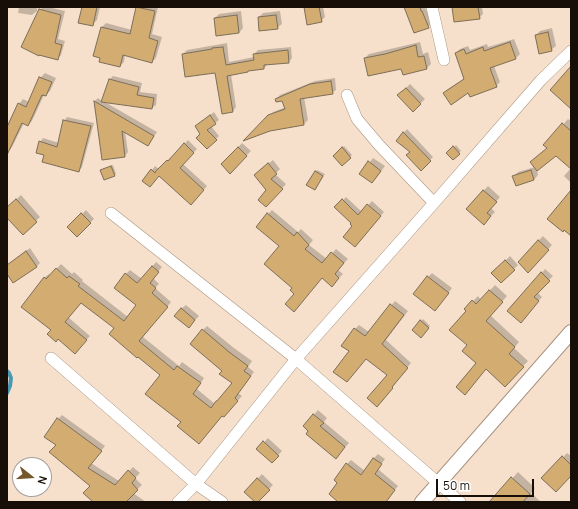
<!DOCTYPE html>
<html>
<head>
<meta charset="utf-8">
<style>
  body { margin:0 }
  #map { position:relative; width:578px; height:509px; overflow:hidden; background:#f7e0cb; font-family:Manrope,sans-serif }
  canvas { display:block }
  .frame { position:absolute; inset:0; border:8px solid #160e07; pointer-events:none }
  .north { position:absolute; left:12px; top:457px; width:40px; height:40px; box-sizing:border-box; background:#fff; border:1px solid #a29f9c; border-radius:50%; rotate:107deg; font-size:11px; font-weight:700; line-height:16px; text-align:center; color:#160e07 }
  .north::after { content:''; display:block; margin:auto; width:14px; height:18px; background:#73582a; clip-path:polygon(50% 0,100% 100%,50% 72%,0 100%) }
  .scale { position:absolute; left:436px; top:479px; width:98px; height:18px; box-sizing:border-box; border:2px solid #160e07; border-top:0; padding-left:5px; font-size:12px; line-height:14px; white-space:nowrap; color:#160e07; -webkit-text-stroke:3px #fff; paint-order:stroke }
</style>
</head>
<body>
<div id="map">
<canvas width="578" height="509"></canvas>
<div class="frame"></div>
<div class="north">N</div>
<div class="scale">50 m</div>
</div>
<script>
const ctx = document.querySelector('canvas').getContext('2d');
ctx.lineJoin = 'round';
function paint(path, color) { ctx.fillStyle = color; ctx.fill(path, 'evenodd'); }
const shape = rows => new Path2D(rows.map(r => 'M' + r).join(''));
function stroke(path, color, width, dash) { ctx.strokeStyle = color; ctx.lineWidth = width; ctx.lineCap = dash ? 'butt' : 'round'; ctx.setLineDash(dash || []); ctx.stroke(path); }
const shadow = shape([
  [19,7,37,7,37,11,32,15,18,13],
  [43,7,48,7,65,11,58,39,65,41,61,55,57,59,40,10],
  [83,7,100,7,97,20,93,24],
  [138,7,158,7,152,34,162,37,156,58,152,62,125,55,124,62,120,66,102,27,106,23,132,30],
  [305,7,323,7,325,17,321,21],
  [407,7,425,7,432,23,428,27],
  [453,7,482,7,483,14,479,18],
  [241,11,243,28,239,33,215,18,219,14],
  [280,11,282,24,277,28,259,17,263,13],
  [552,28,556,46,551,50,536,35,540,31],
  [514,39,520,54,516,58,494,66,500,82,496,86,469,91,444,93,448,89,465,78,456,53,460,49,468,46,470,50,487,44,488,47],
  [420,42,423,54,428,52,431,64,427,68,402,68,365,58,369,54],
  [227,43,229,62,254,57,254,54,258,50,291,47,292,58,289,62,268,64,264,68,250,70,248,71,231,74,236,107,233,111,216,72,183,54,187,50],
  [45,73,56,78,50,91,46,95,44,95,32,121,28,125,24,123,12,147,8,152,7,126,8,126,19,104,23,99,29,102,40,78],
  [113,76,142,83,140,92,157,94,156,105,152,108,103,101,157,132,151,141,148,145,125,132,128,152,125,156,103,159,95,101,98,98,102,101,110,79],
  [335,78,336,90,332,93,304,97,308,120,304,124,270,130,247,139,273,112,286,107,283,100,276,99,280,95,315,81],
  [410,84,425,99,413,111,399,95],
  [214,112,219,120,211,126,219,136,207,148,202,134,200,123],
  [67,117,94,123,82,167,79,171,46,154,40,142,43,138,59,143,64,121],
  [568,119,571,121,571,168,556,154,537,170,538,175,534,180,514,176,518,172,535,167,548,147,545,145],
  [407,129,433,157,421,169,412,152,397,140],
  [188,140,197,149,183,164,207,186,195,200,159,175,153,182,152,170,155,166,159,169,171,157,172,158],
  [242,143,251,151,230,172,222,164],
  [456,145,461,151,453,159,448,153],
  [344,146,352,155,342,165,334,156],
  [373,158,385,166,376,178,372,182,361,174],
  [273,160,280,169,275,174,286,184,270,202,268,190,259,171],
  [113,165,116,174,114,175,102,171,103,169],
  [571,168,571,183,564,176],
  [317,170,325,174,315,189,315,172],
  [488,186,500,197,491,208,495,212,488,219,467,209],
  [21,195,40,217,23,233,7,216,7,208],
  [346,197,362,212,372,201,384,212,359,242,353,223,336,207],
  [86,210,94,219,77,235,69,227],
  [272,210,298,232,301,229,313,240,309,245,327,259,336,249,348,259,338,270,343,274,336,281,323,277,296,294,280,246,268,214],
  [543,236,552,245,532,267,538,241],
  [30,248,40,263,37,266,14,282,7,272,7,265],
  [510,256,518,265,501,282,493,273],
  [156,262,162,267,153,278,159,284,155,288,171,302,143,337,179,366,182,362,204,378,197,389,215,404,234,383,223,371,203,330,207,326,234,348,252,361,248,367,254,372,238,393,242,396,228,411,182,422,161,375,115,328,81,302,68,317,90,336,79,348,52,330,22,307,45,277,49,274,50,276,61,264,72,274,74,272,83,280,82,281,128,317,138,305,126,274,130,270,142,279],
  [545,269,553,276,537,292,542,297,525,317,509,311],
  [432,273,452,288,439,306,428,277],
  [495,285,507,296,490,315,519,342,514,348,528,361,510,380,477,363,469,345,467,311,465,309,478,296,481,300],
  [395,301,408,311,386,340,411,363,395,382,396,383,381,401,388,375,366,358,350,351,355,329,359,325,369,332],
  [186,305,199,316,189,327,181,309],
  [423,319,430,326,421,336,421,321],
  [318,410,327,418,324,422,349,443,340,453,304,426],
  [62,415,105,446,91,463,119,481,133,467,140,473,135,478,142,485,133,493,146,502,95,502,91,485,57,445,45,436,58,419],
  [268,438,282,451,272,462,258,449],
  [567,453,571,456,571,475,543,478],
  [378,454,385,459,378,469,398,486,385,502,340,502,339,483,335,480,347,464,351,460,365,471,374,458],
  [518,472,535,488,531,493,541,502,493,502,492,501],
  [262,474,273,485,256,502,245,492]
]);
const stream = shape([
  [7,371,9,373,11,378,10,386,7,393]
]);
const building = shape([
  [82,7,97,7,93,26,78,23,82,7],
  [136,7,155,11,149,38,158,41,152,63,123,55,120,67,99,62,100,58,93,56,101,27,130,34,136,7],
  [304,7,319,7,322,22,307,25,304,7],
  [404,7,420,7,421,11,422,11,429,28,414,33,404,7],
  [452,7,478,7,480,19,454,22,452,7],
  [39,9,61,15,55,43,62,45,58,60,39,55,39,56,21,47,39,9],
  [237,15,239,33,216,36,214,18,237,15],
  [276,15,278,29,259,31,258,17,276,15],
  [548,32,552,51,539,54,535,35,548,32],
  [510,42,516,59,490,68,497,87,470,97,468,93,451,105,443,93,464,79,455,53,464,49,466,54,483,47,484,51,510,42],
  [416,45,418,57,424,56,427,69,403,75,401,69,368,76,364,58,385,54,416,45],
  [223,47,226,65,254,60,253,54,288,50,289,63,264,65,264,69,248,71,248,72,227,76,233,112,222,114,215,73,185,77,182,54,212,49,212,48,223,47],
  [571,66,571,109,550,90,571,66],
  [39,77,52,82,46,96,42,95,28,126,22,123,7,155,7,127,18,103,26,107,39,77],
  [109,79,139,87,137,95,154,98,152,109,101,102,109,79],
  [331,81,333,94,300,99,304,125,270,131,243,141,268,115,285,109,282,101,276,102,275,99,310,84,331,81],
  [406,88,421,104,413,112,397,95,406,88],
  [94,101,154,136,148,146,122,131,125,157,102,160,94,101],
  [210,115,216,124,207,130,217,140,207,149,196,138,200,134,195,126,210,115],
  [63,120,91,126,79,172,42,162,44,155,36,153,39,141,57,147,63,120],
  [562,123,571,131,571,169,556,156,537,171,530,162,547,148,543,145,562,123],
  [403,132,431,161,421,171,406,155,410,152,396,141,403,132],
  [184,143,194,153,180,168,204,190,191,205,159,176,150,187,142,181,151,169,155,173,155,172,167,160,168,161,184,143],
  [453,146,460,154,453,160,446,153,453,146],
  [238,147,247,156,230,174,221,164,238,147],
  [342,147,351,158,342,166,333,156,342,147],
  [368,161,381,171,372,183,359,174,368,161],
  [268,163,277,174,271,179,283,189,266,207,258,200,266,190,254,175,268,163],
  [111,166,115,176,104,180,100,170,111,166],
  [531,170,534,180,516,186,512,176,531,170],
  [315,171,323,176,315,190,306,185,315,171],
  [483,190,497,202,487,213,491,216,484,225,466,209,483,190],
  [571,190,571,236,564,230,563,232,547,219,571,190],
  [16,199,37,222,23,235,7,218,7,207,16,199],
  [342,199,358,215,367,204,381,216,355,247,343,237,352,226,350,224,351,223,334,207,342,199],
  [81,213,91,223,77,237,67,227,81,213],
  [267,213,294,236,297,232,309,245,305,249,322,263,331,252,344,263,335,274,339,278,332,287,322,278,294,312,285,304,294,294,290,290,292,288,264,264,279,246,256,227,267,213],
  [538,240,549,250,528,273,518,262,538,240],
  [26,251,37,267,13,283,7,274,7,265,26,251],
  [505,260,515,270,501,283,491,273,505,260],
  [152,266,159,272,150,283,156,288,152,293,168,307,139,341,174,370,177,366,201,383,193,394,211,408,216,401,217,401,232,383,219,374,222,371,190,344,202,329,229,352,248,366,244,371,251,376,235,398,238,401,224,417,222,416,199,444,177,426,181,422,145,394,160,375,138,357,137,358,109,334,114,328,81,303,65,322,87,340,75,354,58,339,56,342,47,334,51,330,21,307,44,277,46,279,56,268,67,278,69,276,80,284,78,286,124,321,136,305,114,288,125,273,137,283,152,266],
  [541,272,550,281,534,297,539,301,521,323,507,311,541,272],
  [427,276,449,293,435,311,413,294,427,276],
  [489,290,503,302,486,321,515,347,509,354,524,367,505,387,486,369,465,395,456,387,476,363,462,351,467,345,449,330,466,311,464,309,472,300,476,304,489,290],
  [390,304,404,315,382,344,408,368,392,387,393,388,377,407,367,398,387,375,366,359,347,382,333,372,349,351,341,346,354,328,365,336,390,304],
  [181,308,195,320,189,328,174,316,181,308],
  [420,320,429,328,421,338,412,330,420,320],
  [313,414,324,423,320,426,345,447,336,459,306,434,308,431,303,426,313,414],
  [57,418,102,451,88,468,115,485,128,470,136,478,132,483,138,490,126,502,93,502,83,493,90,486,49,452,56,445,44,437,57,418],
  [263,441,279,456,272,463,256,449,263,441],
  [562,456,571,465,571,476,556,492,541,478,562,456],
  [373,458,382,464,375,474,395,490,386,502,338,502,329,494,337,483,334,480,346,463,361,475,373,458],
  [511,477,530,494,523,502,489,502,511,477],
  [257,478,270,490,258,502,255,502,244,492,257,478]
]);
const minor = shape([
  [432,7,444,60],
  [347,95,357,119,379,145,434,203],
  [111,213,296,359,460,502],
  [51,358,196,484,222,502],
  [178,502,196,484,296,359,434,203,541,80,571,51]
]);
const tertiary = shape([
  [422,502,571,332]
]);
paint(shadow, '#0003');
stroke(stream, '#4998b4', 4);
paint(building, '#d2ac71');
stroke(building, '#7c6e58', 1);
stroke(minor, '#a99481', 12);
stroke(tertiary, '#a99481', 16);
stroke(minor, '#fff', 11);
stroke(tertiary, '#fff', 14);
</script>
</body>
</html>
